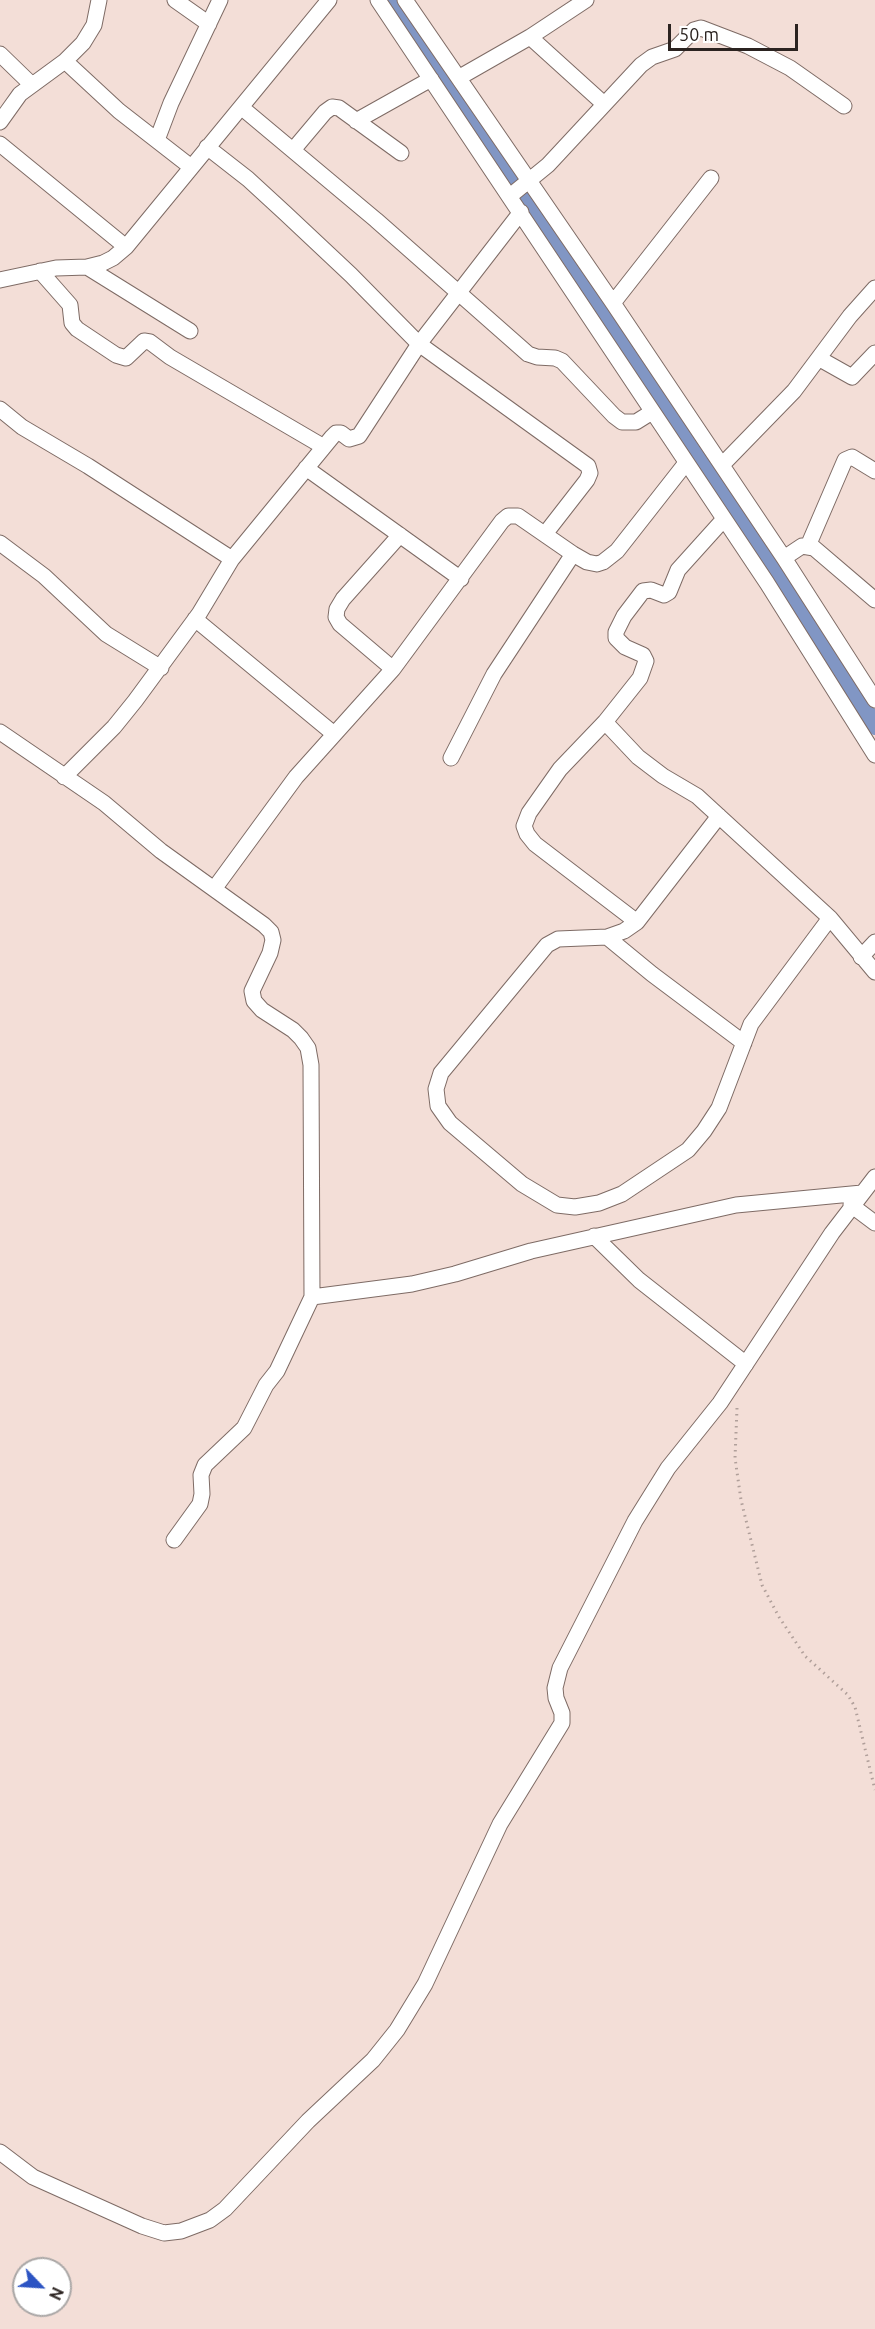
<!DOCTYPE html>
<html>
<head>
<meta charset="utf-8">
<style>
  body { margin:0 }
  #map { position:relative; width:875px; height:2329px; overflow:hidden; background:#f3ded7; font-family:Ubuntu,sans-serif }
  canvas { display:block }
  .north { position:absolute; left:12px; top:2257px; width:60px; height:60px; box-sizing:border-box; background:#fff; border:2px solid #aaa7a6; border-radius:50%; rotate:115deg; font-size:16px; font-weight:700; line-height:24px; text-align:center; color:#2b2320 }
  .north::after { content:''; display:block; margin:auto; width:21px; height:27px; background:#2c54c3; clip-path:polygon(50% 0,100% 100%,50% 72%,0 100%) }
  .scale { position:absolute; left:668px; top:24px; width:130px; height:27px; box-sizing:border-box; border:3px solid #2b2320; border-top:0; padding-left:8px; font-size:18px; line-height:21px; white-space:nowrap; color:#2b2320; -webkit-text-stroke:4px #fff; paint-order:stroke }
</style>
</head>
<body>
<div id="map">
<canvas width="875" height="2329"></canvas>
<div class="north">N</div>
<div class="scale">50 m</div>
</div>
<script>
const ctx = document.querySelector('canvas').getContext('2d');
ctx.lineJoin = 'round';
const shape = rows => new Path2D(rows.map(r => 'M' + r).join(''));
function stroke(path, color, width, dash) { ctx.strokeStyle = color; ctx.lineWidth = width; ctx.lineCap = dash ? 'butt' : 'round'; ctx.setLineDash(dash || []); ctx.stroke(path); }
const canal = shape([
  [390,0,821,641,875,726]
]);
const path = shape([
  [737,1408,735,1458,741,1500,762,1585,779,1617,805,1656,848,1695,855,1707,875,1790]
]);
const street = shape([
  [175,0,209,24],
  [378,0,767,583,875,755],
  [405,0,613,303,784,558,875,700],
  [530,37,604,104],
  [0,54,32,85],
  [65,61,119,111,191,167],
  [460,77,530,37,586,0],
  [241,107,376,220,528,354,537,357,555,358,562,361,614,416,622,422,636,422,652,412],
  [356,121,431,79],
  [0,122,20,94,65,61,83,43,94,25,99,0],
  [157,140,171,103,220,0],
  [0,144,126,247],
  [207,147,248,179,285,213,351,275,419,344,588,466,590,473,587,480,545,534],
  [293,150,325,112,332,107,339,108,401,153],
  [510,196,548,165,641,65,652,57,675,49,694,30,701,28,748,46,790,68,844,106],
  [87,267,190,331],
  [40,271,70,305,72,323,77,329,116,355,126,358,144,341,150,342,170,357,324,447],
  [0,280,56,268,87,267,103,263,113,258,126,247,329,0],
  [613,303,711,178],
  [820,359,852,377,875,353],
  [0,409,22,427,88,466,232,559],
  [722,465,794,391,850,316,875,288],
  [306,468,461,579],
  [0,543,44,576,106,634,161,668],
  [808,546,845,460,852,457,875,471],
  [784,558,802,546,814,548,875,600],
  [195,619,334,734],
  [393,669,340,624,336,617,337,609,343,599,400,535],
  [605,722,638,757,663,776,697,796,830,918,875,972],
  [0,732,104,803,161,851,264,925,271,932,273,940,270,953,252,991,254,1001,262,1010,293,1030,301,1038,308,1048,311,1065,312,1297],
  [451,758,494,674,573,554],
  [64,777,114,727,135,701,199,614,232,559,332,437,336,433,341,433,349,439,359,436,419,344,521,212],
  [719,816,637,922,624,931,607,937,558,939,547,945,441,1073,436,1089,438,1106,450,1123,522,1184,557,1205,575,1207,599,1203,622,1194,688,1150,704,1131,719,1108,751,1024,830,918],
  [214,889,296,777,393,669,502,521,508,516,518,516,573,554,587,562,597,564,603,562,617,551,686,463],
  [637,922,535,844,527,834,524,826,529,813,560,769,605,722,640,678,646,661,643,655,625,647,616,638,616,632,624,616,643,591,651,590,664,595,669,592,678,570,724,519],
  [607,937,652,974,744,1043],
  [861,957,875,942],
  [851,1205,875,1223],
  [594,1236,639,1280,746,1364],
  [174,1540,200,1504,202,1494,201,1475,205,1465,244,1428,266,1385,277,1371,312,1297,412,1284,455,1274,531,1251,736,1205,862,1193],
  [0,2152,33,2177,142,2226,164,2233,181,2231,210,2220,225,2209,308,2121,373,2060,397,2030,425,1984,500,1824,562,1723,562,1713,556,1698,555,1688,560,1668,635,1521,668,1468,720,1403,832,1233,875,1177]
]);
stroke(canal, '#8196c4', 18);
stroke(street, '#7e6b65', 17);
stroke(path, '#b09f9a', 3, [1.5, 4.5]);
stroke(street, '#fff', 15);
</script>
</body>
</html>
